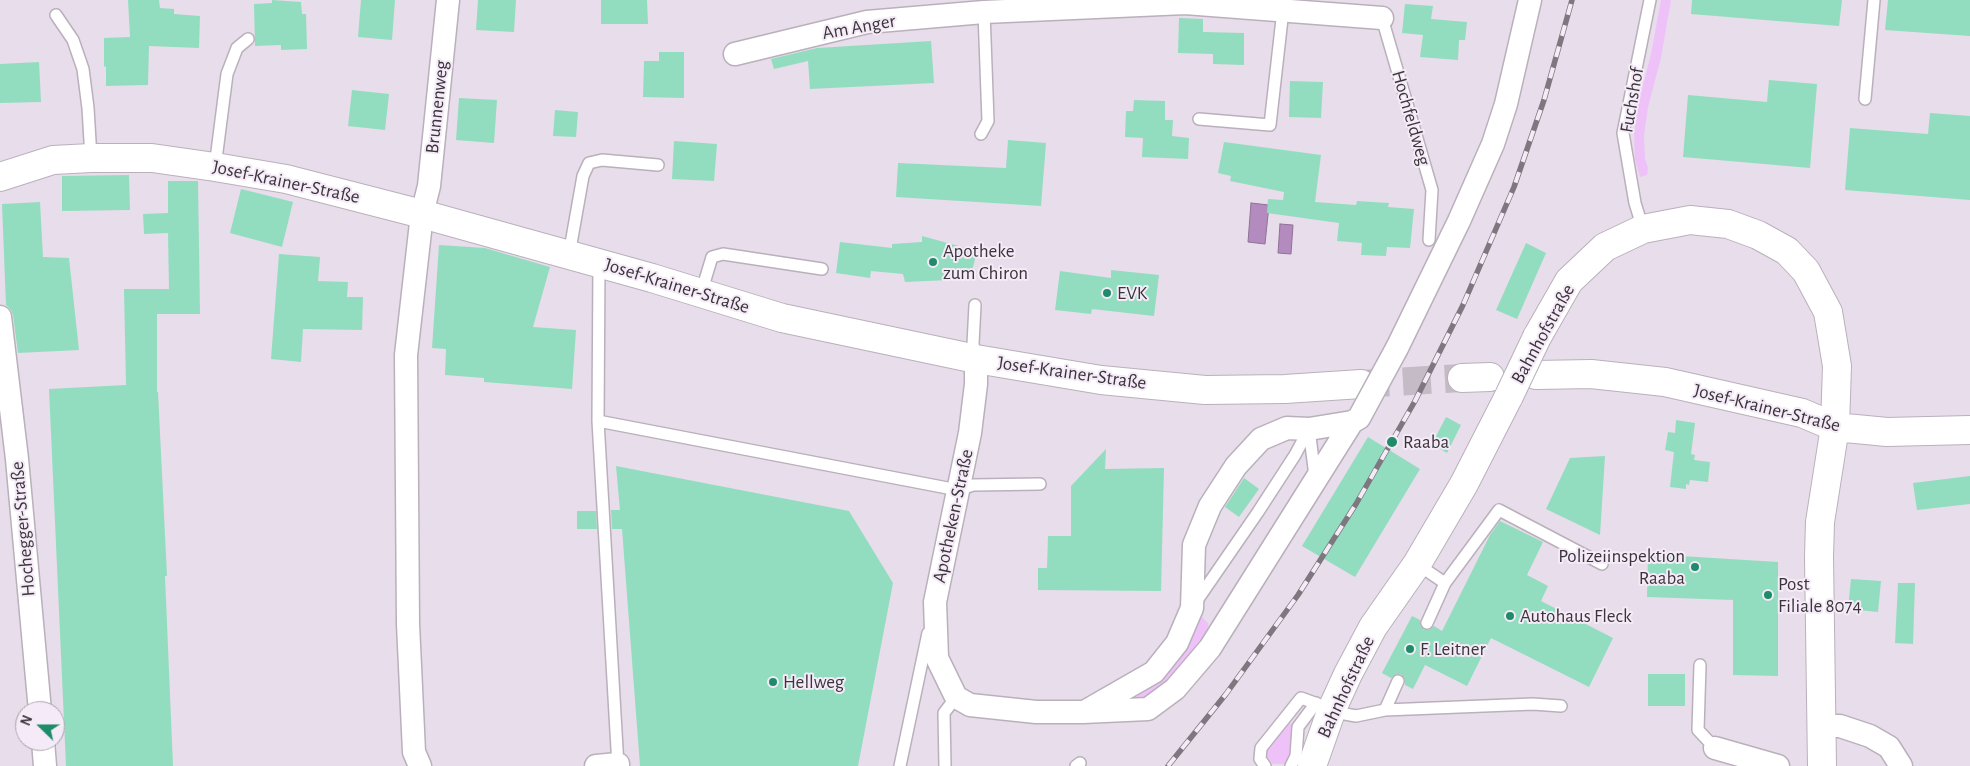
<!DOCTYPE html>
<html>
<head>
<meta charset="utf-8">
<style>
  body { margin:0 }
  #map { position:relative; width:1970px; height:766px; overflow:hidden; background:#e8ddea; font-family:"Alegreya Sans",sans-serif }
  canvas { display:block }
  .north { position:absolute; left:15px; top:701px; width:50px; height:50px; box-sizing:border-box; background:#f5eaf7; border:1px solid #aaa2ab; border-radius:50%; rotate:292deg; font-size:14px; font-weight:700; line-height:20px; text-align:center; color:#3a353a }
  .north::after { content:''; display:block; margin:auto; width:18px; height:22px; background:#1e8b69; clip-path:polygon(50% 0,100% 100%,50% 72%,0 100%) }
</style>
</head>
<body>
<div id="map">
<canvas width="1970" height="766"></canvas>
<div class="north">N</div>
</div>
<script>
const ctx = document.querySelector('canvas').getContext('2d');
ctx.lineJoin = 'round';
function paint(path, color) { ctx.fillStyle = color; ctx.fill(path, 'evenodd'); }
const shape = rows => new Path2D(rows.map(r => 'M' + r).join(''));
function stroke(path, color, width, dash) { ctx.strokeStyle = color; ctx.lineWidth = width; ctx.lineCap = dash ? 'butt' : 'round'; ctx.setLineDash(dash || []); ctx.stroke(path); }
function drawText(font, color, halo, rows, align = 'center') {
  ctx.font = font + ' "Alegreya Sans",sans-serif'; ctx.lineWidth = 4; ctx.setLineDash([]); ctx.textBaseline = 'middle'; ctx.strokeStyle = halo; ctx.fillStyle = color; for (const [text, x, y, turn = 0] of rows) {
    ctx.save(); ctx.translate(x, y); ctx.rotate((+turn || 0) * Math.PI / 180); ctx.textAlign = isNaN(turn) ? turn : align; if (halo) ctx.strokeText(text, 0, 0); ctx.fillText(text, 0, 0); ctx.restore();
  }
}
const green = shape([
  [1661,0,1671,0,1661,58,1648,107,1644,135,1645,159,1648,168,1647,175,1640,177,1635,159,1634,134,1638,105,1651,54],
  [1196,615,1203,618,1208,623,1209,629,1166,684,1148,696,1132,703,1126,695],
  [1288,723,1292,724,1293,728,1293,749,1289,760,1284,764,1273,764,1267,757,1266,751]
]);
const water = shape([
  [1251,203,1269,205,1265,244,1248,242,1251,203],
  [1280,224,1293,225,1291,254,1278,253,1280,224]
]);
const building = shape([
  [128,0,159,0,160,8,174,9,174,14,200,16,199,48,149,46,148,85,106,86,106,66,104,67,104,38,130,37],
  [272,0,301,2,302,14,306,14,307,49,281,50,281,45,255,46,254,4,272,3],
  [361,0,395,0,392,40,358,37],
  [478,0,516,0,514,32,476,30],
  [601,0,647,0,648,24,601,24],
  [1692,0,1842,0,1839,26,1691,14],
  [1888,0,1970,0,1970,36,1885,30],
  [1405,4,1433,6,1431,19,1467,22,1465,40,1459,40,1458,60,1420,57,1423,35,1402,33],
  [1179,18,1203,19,1203,32,1244,33,1244,65,1213,64,1213,54,1178,53],
  [931,41,934,83,810,89,808,61,774,69,771,59,817,48],
  [659,52,684,52,684,98,643,97,644,61,659,61],
  [39,62,41,102,0,103,0,64],
  [1769,80,1817,84,1810,168,1683,157,1688,95,1767,102],
  [1290,81,1323,82,1321,118,1289,117],
  [352,90,389,94,385,130,348,126],
  [459,98,497,100,494,143,456,140],
  [1134,100,1165,101,1165,120,1173,120,1172,136,1189,138,1188,159,1142,157,1143,138,1125,137,1126,111,1133,111],
  [555,110,578,112,576,137,553,136],
  [1930,113,1970,116,1970,200,1845,190,1850,128,1928,134],
  [1008,140,1046,143,1041,206,896,197,898,163,1006,168],
  [674,141,717,144,714,181,672,179],
  [1224,142,1321,155,1315,202,1356,205,1357,201,1389,203,1388,207,1414,209,1410,248,1387,247,1386,256,1361,255,1362,243,1337,241,1339,223,1267,213,1268,199,1283,200,1284,192,1230,181,1231,176,1218,173],
  [129,175,130,210,62,211,62,176],
  [168,181,198,181,200,314,157,314,157,392,158,392,167,576,165,576,173,766,66,766,49,389,126,385,124,289,169,289,168,233,144,234,143,214,168,213],
  [241,189,293,202,282,247,230,233],
  [40,202,43,257,69,258,79,350,18,353,13,315,11,310,6,305,2,204],
  [922,236,977,251,970,279,905,282,903,274,871,271,870,278,836,273,840,242,892,248,892,244,922,242],
  [1526,243,1546,253,1517,319,1496,310],
  [439,245,485,248,550,267,533,327,576,330,572,389,484,382,484,378,445,375,446,349,432,348],
  [279,254,320,257,318,281,348,282,347,297,363,297,362,330,303,329,301,362,271,359],
  [1111,270,1159,275,1154,316,1092,309,1091,314,1055,310,1060,271,1111,278],
  [1446,417,1461,425,1447,453,1432,444],
  [1676,420,1695,423,1691,454,1695,455,1694,460,1710,462,1708,482,1690,480,1689,485,1686,484,1686,489,1670,487,1674,452,1665,450,1668,432,1675,433],
  [1368,437,1420,469,1355,577,1302,546],
  [1106,449,1105,469,1164,468,1161,591,1038,590,1038,568,1047,568,1048,536,1071,536,1071,486],
  [1605,456,1600,535,1546,509,1570,458],
  [616,466,849,511,893,583,858,766,640,766,622,529,612,529,611,510,620,510],
  [1970,476,1970,504,1917,510,1913,483],
  [1244,478,1259,489,1239,517,1225,507],
  [577,511,596,511,597,529,577,529],
  [1500,521,1543,542,1527,575,1548,586,1541,601,1613,638,1589,687,1491,638,1467,686,1425,665,1413,689,1405,685,1405,680,1401,674,1397,674,1391,678,1382,673,1412,616,1420,620,1420,624,1424,630,1428,630,1434,626,1442,631,1490,535],
  [1648,554,1778,562,1778,676,1733,675,1733,600,1647,597],
  [1851,579,1881,581,1878,612,1848,609],
  [1898,583,1915,583,1913,644,1895,643],
  [1648,674,1685,674,1685,706,1648,706]
]);
const secondaryTunnel = shape([
  [1361,384,1462,378]
]);
const lane = shape([
  [56,15,73,40,83,69,88,108,91,158],
  [1382,18,1432,190,1429,240],
  [1865,99,1874,0],
  [1199,119,1270,125,1283,10],
  [981,134,988,121,984,12],
  [215,167,227,74,237,48,248,39],
  [1643,229,1635,203,1623,133,1650,0],
  [569,255,583,176,589,163,602,160,658,165],
  [599,263,598,421,618,766],
  [701,293,712,257,723,254,822,269],
  [975,305,973,344,976,359],
  [598,421,958,490,973,485,1040,484],
  [1309,429,1315,476],
  [1417,564,1445,583,1427,623],
  [1445,583,1499,510,1602,564],
  [1196,602,1258,512,1295,455,1309,429],
  [1700,665,1698,730,1715,748],
  [1385,710,1398,681],
  [900,766,928,633],
  [945,766,944,713,956,697],
  [1076,766,1080,763],
  [1265,766,1260,759,1261,748,1301,698,1345,714,1356,716,1385,710,1533,704,1561,706],
  [1291,766,1296,756,1298,727,1316,703]
]);
const street = shape([
  [735,54,867,22,984,12,1185,3,1382,18],
  [0,317,17,459,40,711],
  [1397,348,1459,221,1493,144,1506,104,1530,0],
  [976,359,976,384,970,433,935,602,937,658,956,697,970,705,1036,712,1083,712,1148,709,1175,689,1210,648,1352,422,1359,418,1366,405],
  [1086,711,1154,672,1177,643,1192,608,1194,545,1210,506,1236,466,1261,439,1287,428,1309,429,1352,422],
  [1821,726,1840,726,1870,736,1889,747,1901,766],
  [43,741,45,766],
  [1715,748,1778,766],
  [420,766,414,752,408,624,406,355,422,214,429,186,448,0],
  [596,766,618,764]
]);
const secondary = shape([
  [0,177,53,160,91,158,152,158,215,167,286,179,422,214,652,278,782,318,976,359,1101,380,1205,390,1285,389,1361,384],
  [1537,337,1569,281,1605,247,1643,229,1690,220,1728,224,1758,235,1787,251,1806,271,1828,312,1837,366,1835,427,1820,522,1819,557,1822,766],
  [1536,375,1591,374,1665,382,1802,413,1835,427,1887,432,1970,430],
  [1462,378,1490,377],
  [1312,766,1332,709,1348,674,1373,627,1417,564,1464,484,1509,396]
]);
const rail = shape([
  [1168,766,1226,694,1298,595,1356,504,1415,401,1463,305,1514,187,1544,100,1572,0]
]);
const streetBridge = shape([
  [1366,405,1397,348]
]);
const secondaryBridge = shape([
  [1509,396,1537,337]
]);
const markers = [
  [933,262,5,"#1e8b69"],
  [1107,293,5,"#1e8b69"],
  [1392,442,6,"#1e8b69"],
  [1695,567,5,"#1e8b69"],
  [1768,595,5,"#1e8b69"],
  [1510,616,5,"#1e8b69"],
  [1410,649,5,"#1e8b69"],
  [773,682,5,"#1e8b69"]
];
const streetNames = [
  ["Am Anger",859,27,-10],
  ["Fuchshof",1632,100,-80],
  ["Brunnenweg",437,107,-84],
  ["Hochfeldweg",1411,118,74],
  ["Josef-Krainer-Straße",286,182,12],
  ["Josef-Krainer-Straße",677,286,17],
  ["Bahnhofstraße",1543,334,-61],
  ["Josef-Krainer-Straße",1072,373,8],
  ["Josef-Krainer-Straße",1767,408,14],
  ["Apotheken-Straße",953,516,-78],
  ["Hochegger-Straße",23,529,-95],
  ["Bahnhofstraße",1346,687,-65]
];
const poiNames = [
  ["Apotheke",943,251],
  ["zum Chiron",943,273],
  ["EVK",1117,293],
  ["Raaba",1403,442],
  ["Polizeiinspektion",1685,556,"right"],
  ["Raaba",1685,578,"right"],
  ["Post",1778,584],
  ["Filiale 8074",1778,606],
  ["Autohaus Fleck",1520,616],
  ["F. Leitner",1420,649],
  ["Hellweg",783,682]
];
paint(green, '#eec2f8');
paint(water, '#b48bbe');
stroke(water, '#8f7196', 1);
paint(building, '#92ddbf');
stroke(secondaryTunnel, '#c5bbc7', 28, [28, 14]);
stroke(lane, '#bab0bc', 14);
stroke(street, '#bab0bc', 25);
stroke(secondary, '#bab0bc', 30);
stroke(lane, '#fff', 11);
stroke(street, '#fff', 22);
stroke(secondary, '#fff', 28);
stroke(rail, '#7e777f', 5.5);
stroke(rail, '#f5eaf7', 4, [11]);
stroke(streetBridge, '#bab0bc', 25, []);
stroke(secondaryBridge, '#bab0bc', 30, []);
stroke(streetBridge, '#fff', 22);
stroke(secondaryBridge, '#fff', 28);
for (const [x, y, r, color] of markers) { const dot = new Path2D(); dot.arc(x, y, r, 0, 2 * Math.PI); ctx.fillStyle = color; ctx.fill(dot); stroke(dot, '#f5eaf7', 2); }
drawText('19px', '#3a353a', '#f5eaf7', streetNames);
drawText('19px', '#3a353a', '#f5eaf7', poiNames, 'left');
</script>
</body>
</html>
